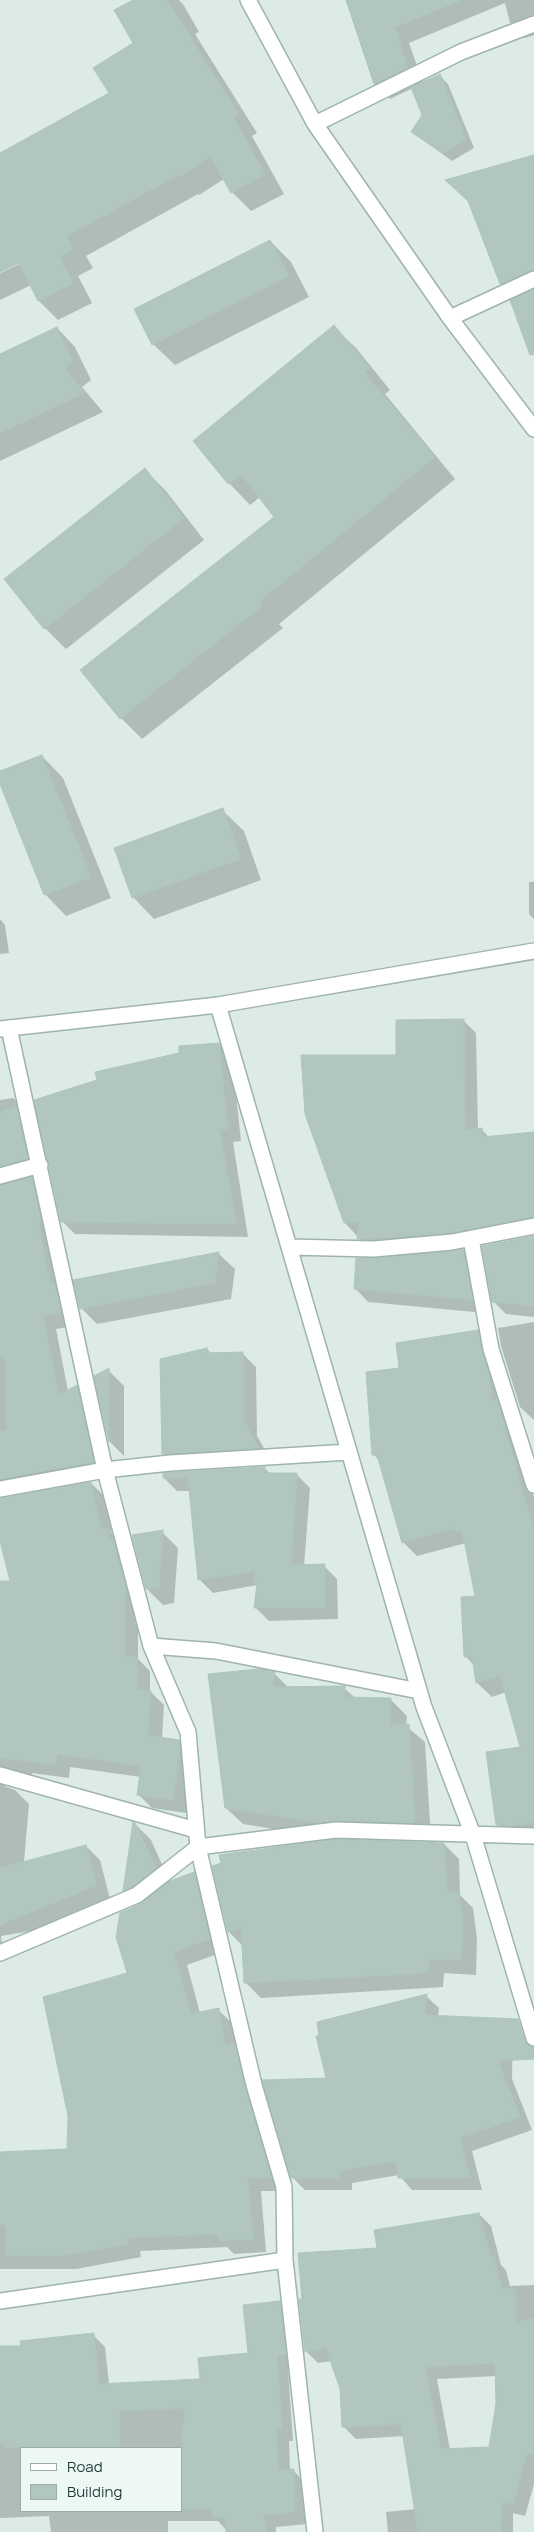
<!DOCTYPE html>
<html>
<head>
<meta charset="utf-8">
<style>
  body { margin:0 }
  #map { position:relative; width:534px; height:2532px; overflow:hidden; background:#dcebe7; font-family:Manrope,sans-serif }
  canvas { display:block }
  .legend { position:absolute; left:20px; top:2447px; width:162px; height:65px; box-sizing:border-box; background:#edf7f4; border:1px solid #9aaca9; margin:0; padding:6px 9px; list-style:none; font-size:15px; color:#1d3b38 }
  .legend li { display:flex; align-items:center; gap:10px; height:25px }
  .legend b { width:25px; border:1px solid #9aaca9 }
</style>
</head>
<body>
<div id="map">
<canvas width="534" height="2532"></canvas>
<ul class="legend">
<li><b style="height:6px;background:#fff"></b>Road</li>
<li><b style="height:14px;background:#b2c6c0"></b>Building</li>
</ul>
</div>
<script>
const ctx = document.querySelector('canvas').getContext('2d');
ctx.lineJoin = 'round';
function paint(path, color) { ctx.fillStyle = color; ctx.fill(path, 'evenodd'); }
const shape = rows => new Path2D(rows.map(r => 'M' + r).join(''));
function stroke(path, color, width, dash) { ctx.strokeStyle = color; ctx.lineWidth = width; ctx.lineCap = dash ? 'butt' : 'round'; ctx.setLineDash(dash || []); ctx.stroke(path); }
const shadow = shape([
  [136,0,179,0,183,4,199,32,195,34,257,133,252,136,284,194,251,211,232,192,224,179,199,195,198,194,86,256,93,268,78,276,92,303,58,320,39,301,31,285,0,300,0,273,26,261,25,259,0,270,0,198,111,94,134,43],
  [346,0,534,0,534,35,525,38,510,23,505,3,409,43,423,83,440,76,448,84,474,148,452,161,412,132,424,115,413,88,390,99,375,84],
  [534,201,534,347,517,299,502,284,471,204],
  [270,241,291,262,309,297,175,365,153,344],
  [334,327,356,348,390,390,385,394,455,479,279,624,283,628,142,739,121,718,276,517,260,497,250,505,229,483],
  [57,328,75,347,91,380,82,387,103,412,0,461,0,355],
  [145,470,166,491,204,540,66,649,45,628],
  [42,756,63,778,111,898,66,916,45,894,0,781,0,773],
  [222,810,244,831,261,880,154,919,133,897],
  [529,882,534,882,534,919,529,914],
  [0,919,5,925,9,953,0,954],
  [463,1020,476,1033,478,1130,481,1129,490,1138,534,1133,534,1233,372,1252,345,1223,398,1057],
  [219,1044,232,1058,241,1141,233,1142,248,1237,75,1234,62,1221],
  [13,1098,26,1112,41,1172,11,1180,6,1185,31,1178,45,1192,74,1326,56,1329,68,1391,77,1387,90,1400,107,1476,12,1493,5,1499,91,1483,105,1497,112,1534,122,1543,138,1606,138,1659,150,1671,150,1691,164,1705,162,1738,179,1741,192,1755,193,1765,186,1813,152,1808,138,1794,141,1777,70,1767,69,1778,32,1773,31,1783,11,1779,4,1786,15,1790,29,1804,24,1862,86,1846,100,1860,110,1899,31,1931,1,1936,3,1952,0,1953,0,1582,12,1582,0,1536,0,1100],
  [534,1236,534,1317,506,1314,493,1301,483,1247],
  [463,1251,476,1264,485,1313,368,1302,355,1288,375,1260],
  [219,1254,235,1269,231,1299,97,1324,81,1308,75,1281],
  [534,1322,534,1420,520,1407,501,1346,498,1328],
  [478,1331,492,1346,496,1367,534,1498,534,1738,506,1692,492,1697,477,1683,475,1666,466,1657,477,1597,466,1543,417,1556,403,1542,380,1461,374,1455,401,1369],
  [207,1349,212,1354,242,1353,256,1367,257,1436,272,1462,178,1468,164,1454],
  [108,1370,124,1386,124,1456,110,1442,96,1377],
  [264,1468,271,1474,297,1475,310,1488,304,1566,324,1566,337,1579,338,1619,269,1621,256,1608,257,1585,213,1593,200,1580,190,1491,177,1491,164,1478],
  [162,1532,178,1548,174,1603,163,1605,147,1589],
  [274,1673,289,1688,344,1688,355,1698,390,1699,407,1716,406,1726,425,1742,431,1839,353,1837,336,1839,243,1824,226,1808],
  [534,1756,534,1839,514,1841,498,1825],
  [135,1824,151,1840,170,1882,194,1874,207,1887,223,1952,187,1965,200,2013,218,2010,232,2023,236,2047,248,2058,284,2191,261,2191,266,2252,234,2254,227,2247,140,2251,141,2257,76,2269,0,2269,0,2164,68,2150,129,1974,139,1905,124,1890],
  [444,1844,459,1859,460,1895,473,1908,477,1939,476,1975,444,1973,443,1987,261,1998,246,1983,243,1946,229,1932,214,1867],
  [426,1996,439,2008,438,2017,513,2032,512,2079,532,2130,472,2151,482,2190,412,2190,399,2175,352,2183,352,2190,305,2190,292,2177,328,2079],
  [479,2214,491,2226,501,2265,506,2270,510,2286,534,2285,534,2484,525,2516,513,2513,513,2532,388,2532,386,2512,416,2509,405,2436,356,2439,344,2427,342,2389,332,2361,318,2363,306,2351,303,2300,378,2249],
  [496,2376,497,2404,491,2448,450,2450,437,2379],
  [280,2302,292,2314,298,2367,288,2368,293,2441,289,2441,290,2471,293,2470,305,2483,307,2524,276,2527,276,2532,228,2532,218,2521,168,2521,168,2532,51,2532,49,2516,0,2518,0,2347,22,2347,93,2335,105,2347,109,2384,201,2380,250,2354],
  [21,2448,181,2448,181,2511,21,2511]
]);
const building = shape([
  [133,0,167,0,238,113,233,116,265,174,231,193,210,156,179,177,178,175,67,236,74,249,60,257,73,283,38,301,19,263,0,272,0,153,109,93,93,68,133,43,114,10,133,0],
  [346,0,459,0,459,1,395,27,408,68,374,84,346,0],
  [440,74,466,139,443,153,411,132,422,115,411,87,440,74],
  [534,155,534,270,500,284,468,201,445,180,534,155],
  [270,240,289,276,152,345,134,309,270,240],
  [534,289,534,354,530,355,510,300,534,289],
  [334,325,370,368,364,372,435,457,259,602,262,606,120,719,80,670,274,517,241,474,228,484,193,441,334,325],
  [57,327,73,361,65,368,85,393,0,433,0,354,57,327],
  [145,468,184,518,44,629,4,579,145,468],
  [42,755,91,877,44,895,0,784,0,771,42,755],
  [223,808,241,859,132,898,114,848,223,808],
  [464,1019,465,1130,482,1128,483,1137,534,1132,534,1217,451,1233,357,1239,359,1222,344,1223,305,1114,301,1055,396,1055,396,1020,464,1019],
  [219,1043,228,1129,220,1130,236,1224,61,1222,34,1100,97,1080,95,1072,179,1053,179,1046,219,1043],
  [16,1106,28,1159,0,1166,0,1112,16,1106],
  [32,1177,41,1221,38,1221,50,1284,55,1283,61,1312,43,1316,59,1395,77,1385,94,1462,0,1479,0,1431,6,1431,5,1357,0,1358,0,1185,32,1177],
  [534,1236,534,1306,492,1302,482,1246,534,1236],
  [463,1249,473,1300,354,1289,356,1258,375,1258,463,1249],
  [219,1252,215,1283,80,1309,73,1280,219,1252],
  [478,1330,488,1371,492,1401,497,1400,534,1531,534,1822,510,1826,496,1825,486,1752,520,1747,500,1675,476,1683,472,1656,464,1657,461,1597,475,1596,462,1530,456,1532,455,1528,402,1543,377,1455,372,1455,366,1372,399,1368,396,1343,478,1330],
  [207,1348,207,1353,243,1352,244,1421,259,1448,162,1454,160,1359,207,1348],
  [109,1368,109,1442,94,1376,109,1368],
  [265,1467,265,1473,297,1473,291,1565,325,1564,325,1607,254,1608,257,1584,254,1584,255,1571,198,1580,188,1478,163,1478,163,1473,265,1467],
  [91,1482,101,1529,109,1529,109,1539,113,1538,127,1593,125,1593,125,1656,137,1657,137,1690,151,1691,148,1735,179,1740,180,1751,173,1800,137,1795,141,1766,57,1754,56,1765,0,1758,0,1581,10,1581,0,1541,0,1498,91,1482],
  [163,1530,159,1587,146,1589,132,1535,163,1530],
  [258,1669,275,1672,273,1687,345,1686,345,1697,391,1698,390,1725,409,1724,415,1823,336,1821,319,1823,225,1808,208,1674,258,1669],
  [133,1822,135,1823,156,1868,132,1887,123,1891,133,1822],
  [336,1839,444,1843,447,1893,458,1891,463,1923,461,1960,430,1959,428,1973,244,1983,241,1928,228,1932,212,1866,221,1863,219,1855,336,1839],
  [86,1845,97,1885,0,1925,0,1868,86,1845],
  [194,1872,210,1939,174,1952,191,2014,219,2008,225,2046,235,2043,272,2178,248,2178,253,2239,219,2241,218,2234,127,2238,128,2244,61,2256,6,2256,6,2225,0,2225,0,2152,67,2149,68,2116,43,1997,127,1973,116,1937,120,1913,143,1903,170,1881,194,1872],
  [427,1994,425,2015,518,2019,525,2041,534,2047,534,2059,498,2061,520,2117,460,2138,470,2178,398,2178,396,2161,340,2171,340,2178,291,2178,262,2080,326,2078,316,2036,319,2036,317,2022,427,1994],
  [479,2213,491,2257,494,2256,502,2289,515,2288,516,2323,534,2318,534,2453,527,2453,513,2505,502,2501,501,2532,418,2532,401,2424,342,2427,340,2389,326,2348,305,2352,299,2299,302,2299,298,2253,377,2248,374,2230,479,2213],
  [495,2363,496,2404,489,2447,441,2449,425,2367,495,2363],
  [280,2301,286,2355,277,2356,282,2429,277,2429,278,2470,294,2469,295,2512,264,2515,266,2532,226,2532,225,2517,213,2518,213,2509,181,2509,181,2450,185,2408,119,2411,120,2448,5,2448,5,2443,0,2443,0,2346,21,2346,20,2341,94,2333,99,2384,200,2379,198,2358,248,2353,243,2305,280,2301]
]);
const minor = shape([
  [248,0,315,124,450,318,534,429],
  [315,124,461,52,534,24],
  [450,318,534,279],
  [218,1005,424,1707,473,1835,534,2038],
  [9,1028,105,1470,151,1646,188,1732,198,1847,254,2085,284,2187,285,2260,315,2532],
  [0,1176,40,1165],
  [471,1239,491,1349,534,1485],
  [289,1247,374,1249,452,1242,534,1226],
  [0,1489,105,1470,170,1463,349,1452],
  [151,1646,216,1651,419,1691],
  [0,1775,196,1830],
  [0,1953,137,1895,198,1847,336,1830,534,1836],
  [0,2301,285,2260]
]);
const tertiary = shape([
  [0,1029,218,1005,534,951]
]);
paint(shadow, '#0003');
paint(building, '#b2c6c0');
stroke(building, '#aec5bf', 1);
stroke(minor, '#9fb3af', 18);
stroke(tertiary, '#9fb3af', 18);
stroke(minor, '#fff', 15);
stroke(tertiary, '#fff', 15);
</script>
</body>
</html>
